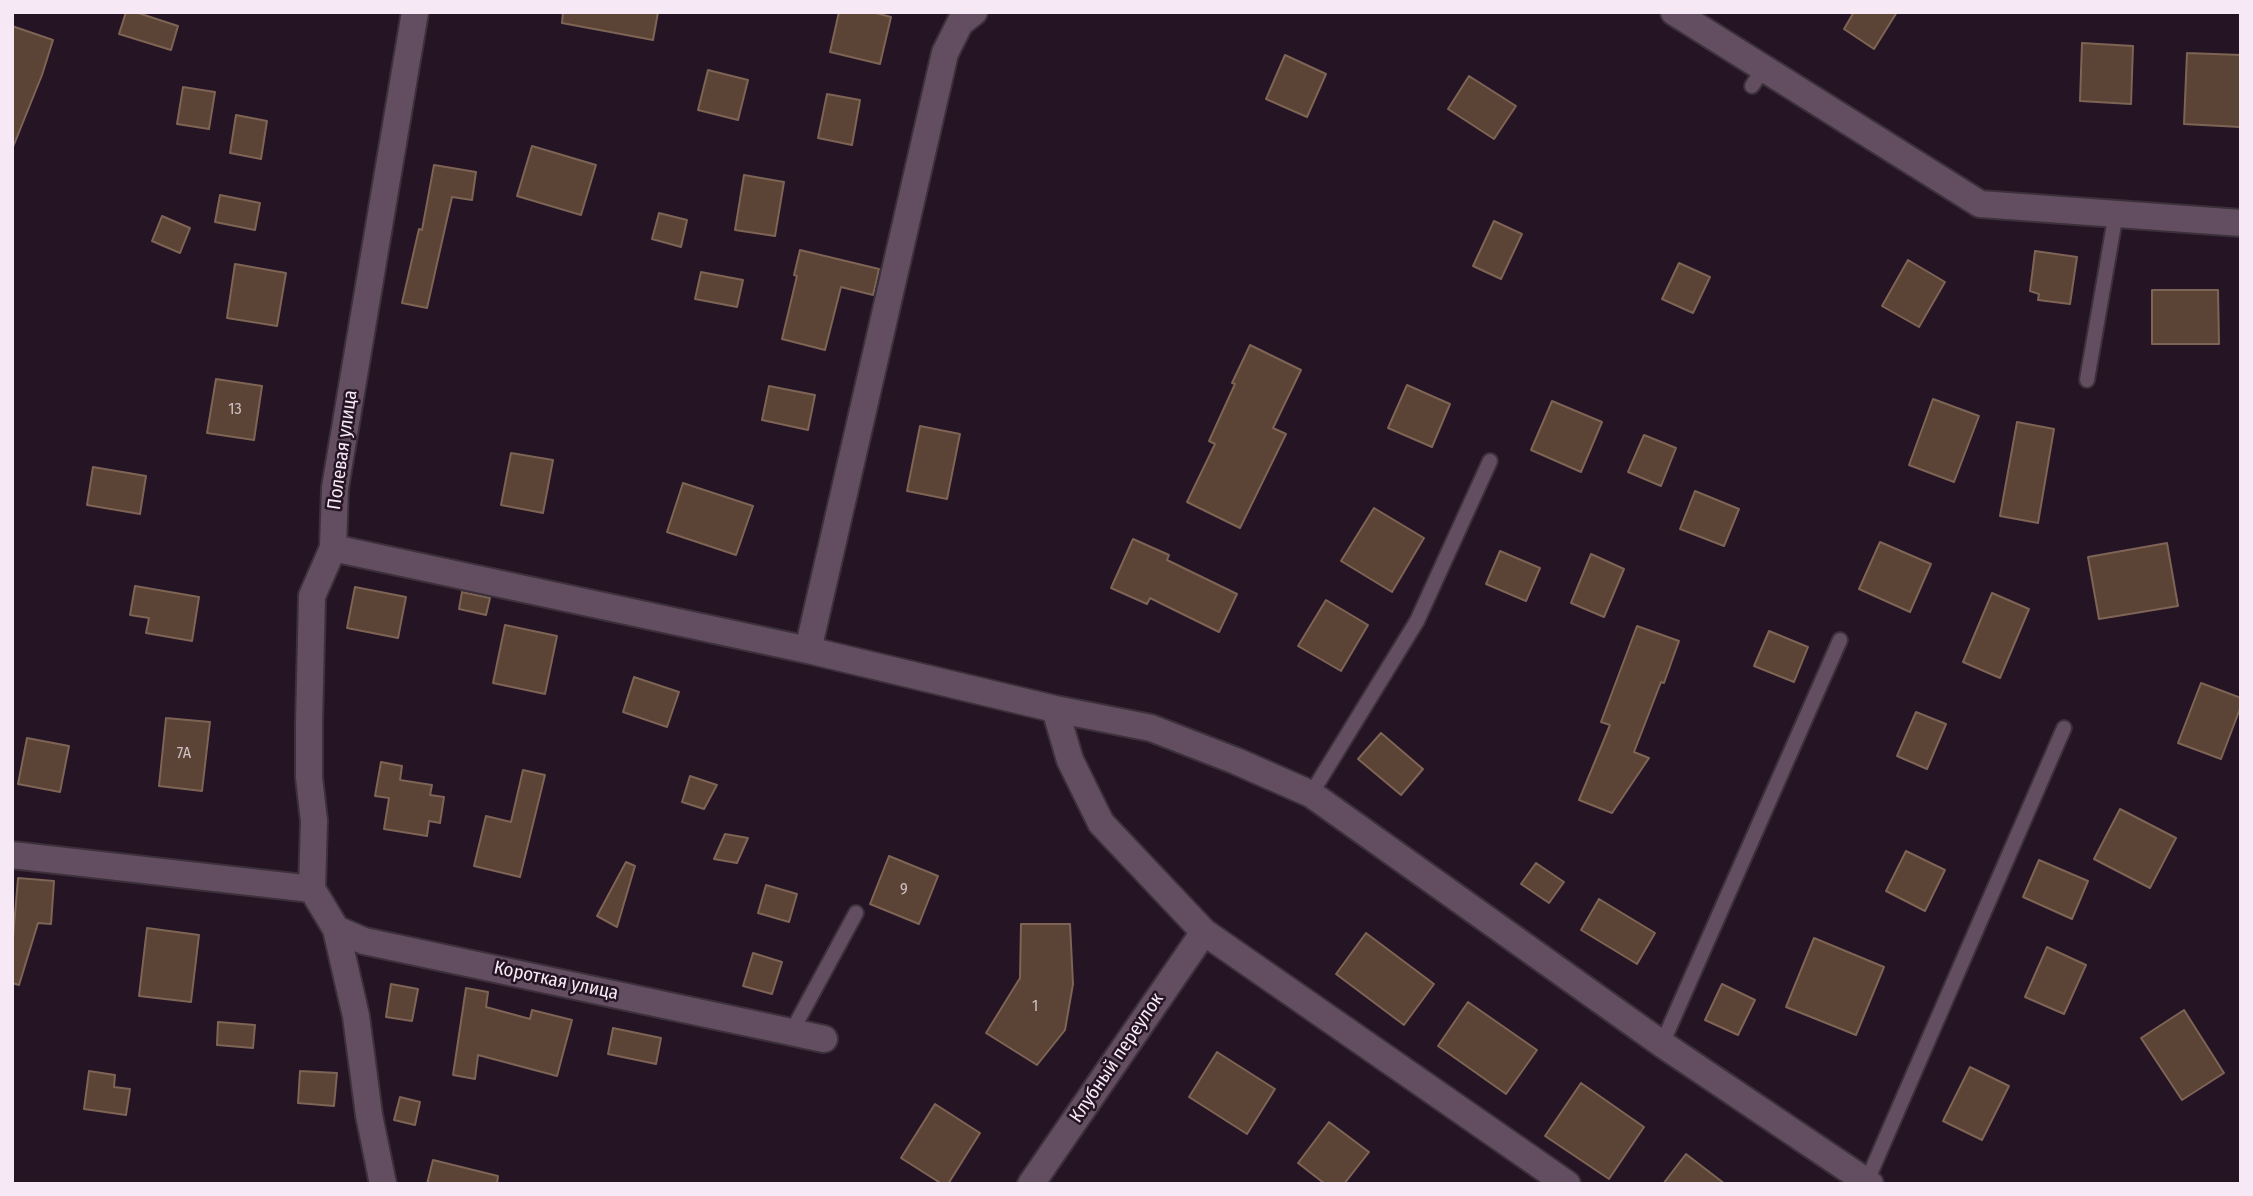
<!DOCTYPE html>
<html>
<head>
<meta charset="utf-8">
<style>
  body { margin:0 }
  #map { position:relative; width:2253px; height:1196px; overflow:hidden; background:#251424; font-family:"Fira Sans Condensed",sans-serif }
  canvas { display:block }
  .frame { position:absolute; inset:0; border:14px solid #f6e9f5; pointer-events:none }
</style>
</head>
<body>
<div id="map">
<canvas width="2253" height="1196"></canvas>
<div class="frame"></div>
</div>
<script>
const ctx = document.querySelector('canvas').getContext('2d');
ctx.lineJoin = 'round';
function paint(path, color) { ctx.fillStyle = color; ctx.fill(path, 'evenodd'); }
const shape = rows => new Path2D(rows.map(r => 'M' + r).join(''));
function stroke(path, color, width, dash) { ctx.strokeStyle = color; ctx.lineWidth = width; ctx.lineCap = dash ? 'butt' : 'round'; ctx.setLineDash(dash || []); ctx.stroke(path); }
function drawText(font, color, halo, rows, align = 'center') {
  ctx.font = font + ' "Fira Sans Condensed",sans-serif'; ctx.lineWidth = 5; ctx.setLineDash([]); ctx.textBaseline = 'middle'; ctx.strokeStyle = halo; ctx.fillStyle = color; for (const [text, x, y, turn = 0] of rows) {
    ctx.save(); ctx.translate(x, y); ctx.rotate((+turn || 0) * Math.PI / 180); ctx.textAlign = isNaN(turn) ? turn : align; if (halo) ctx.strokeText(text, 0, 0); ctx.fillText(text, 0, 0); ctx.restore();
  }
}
const building = shape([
  [126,12,135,12,178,26,171,50,119,34,126,12],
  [563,12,658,12,653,40,562,23,563,12],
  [839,12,872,12,891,17,880,64,830,52,839,12],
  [1854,12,1897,12,1874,49,1844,29,1854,12],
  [12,26,53,40,42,75,13,147,12,26],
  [2082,43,2133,46,2131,104,2080,101,2082,43],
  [2187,53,2241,55,2240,127,2184,124,2187,53],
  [1285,55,1326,74,1307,117,1266,99,1285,55],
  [708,70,748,80,738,120,698,110,708,70],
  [1469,76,1516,106,1494,139,1448,109,1469,76],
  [183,87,215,92,209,129,177,124,183,87],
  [827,94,860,100,852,145,818,138,827,94],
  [236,115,267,121,261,159,230,153,236,115],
  [532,146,596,165,581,215,517,196,532,146],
  [434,165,476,172,472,200,452,197,427,308,402,303,419,229,422,230,434,165],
  [744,175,784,182,775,236,735,230,744,175],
  [220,195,260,203,255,230,215,222,220,195],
  [659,213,687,220,681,247,652,239,659,213],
  [162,216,190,228,180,253,152,241,162,216],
  [1494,221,1522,234,1501,279,1473,266,1494,221],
  [800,250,879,269,873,295,841,287,825,350,782,339,797,276,794,275,800,250],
  [2035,251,2077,257,2070,304,2038,300,2039,294,2030,291,2035,251],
  [1908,260,1945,282,1919,327,1882,306,1908,260],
  [1679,263,1710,277,1693,313,1662,299,1679,263],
  [235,264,286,273,277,326,227,318,235,264],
  [701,272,743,280,737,307,695,299,701,272],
  [2152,290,2218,290,2219,344,2152,344,2152,290],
  [1250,345,1301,370,1273,428,1286,434,1240,528,1187,502,1215,444,1209,441,1235,384,1232,383,1250,345],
  [216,379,262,386,254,440,207,433,216,379],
  [1407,385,1450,404,1432,447,1388,428,1407,385],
  [769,386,815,395,808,430,762,420,769,386],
  [1933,399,1979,416,1954,482,1909,465,1933,399],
  [1552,401,1602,422,1581,472,1531,450,1552,401],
  [2017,422,2054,429,2038,523,2000,516,2017,422],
  [920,426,960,434,947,499,907,491,920,426],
  [1644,435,1676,448,1661,486,1628,472,1644,435],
  [511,453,553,460,543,513,501,505,511,453],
  [93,467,146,476,140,514,87,505,93,467],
  [683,483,753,506,736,555,667,532,683,483],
  [1695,491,1739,509,1724,546,1680,529,1695,491],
  [1374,508,1424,538,1392,592,1341,561,1374,508],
  [1133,539,1169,555,1167,560,1237,594,1219,632,1150,598,1147,604,1111,588,1133,539],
  [1880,542,1931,564,1910,612,1859,589,1880,542],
  [2167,543,2178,606,2099,619,2088,557,2167,543],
  [1500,551,1540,568,1526,601,1486,584,1500,551],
  [1591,554,1624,569,1604,617,1571,603,1591,554],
  [135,586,199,597,192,641,146,633,149,618,130,615,135,586],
  [355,587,406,597,398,638,347,628,355,587],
  [462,592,490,598,486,615,459,609,462,592],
  [1992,593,2029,609,2000,678,1963,662,1992,593],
  [1326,600,1368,625,1341,671,1298,646,1326,600],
  [505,625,557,636,545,694,493,683,505,625],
  [1637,626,1679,641,1664,683,1661,682,1634,752,1649,758,1612,813,1579,800,1610,725,1601,722,1637,626],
  [1769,631,1808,647,1794,682,1754,666,1769,631],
  [634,677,679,692,667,727,623,712,634,677],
  [2201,683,2241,698,2241,706,2221,759,2178,743,2201,683],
  [1916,712,1946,724,1927,769,1897,756,1916,712],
  [166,718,210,722,202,791,159,786,166,718],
  [1381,733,1423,769,1401,795,1358,759,1381,733],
  [27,738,69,746,60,792,18,784,27,738],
  [381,762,402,766,400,780,432,785,430,795,444,797,440,823,429,821,427,836,384,829,389,798,375,796,381,762],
  [523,770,545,775,520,877,474,866,486,816,511,822,523,770],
  [690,776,717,785,704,809,682,802,690,776],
  [2120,809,2176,838,2150,888,2094,859,2120,809],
  [725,834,748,838,737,863,714,859,725,834],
  [1906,851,1945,870,1925,911,1886,891,1906,851],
  [889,856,938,876,919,924,870,904,889,856],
  [2039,860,2088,881,2072,919,2023,897,2039,860],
  [626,862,635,866,617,927,597,916,626,862],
  [1536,863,1564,882,1549,903,1521,884,1536,863],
  [18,878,54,881,51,924,38,923,19,985,12,983,12,950,18,878],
  [766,885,797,894,789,922,758,913,766,885],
  [1599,899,1655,933,1637,964,1581,930,1599,899],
  [1021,924,1070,924,1073,984,1065,1030,1037,1065,986,1033,1020,978,1021,924],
  [147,928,199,935,191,1002,139,996,147,928],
  [1366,933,1434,984,1404,1025,1336,974,1366,933],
  [1814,938,1884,967,1856,1035,1786,1007,1814,938],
  [2047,947,2086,965,2064,1014,2025,997,2047,947],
  [753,953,782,962,772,994,743,986,753,953],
  [391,984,418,989,412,1021,386,1017,391,984],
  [1722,984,1755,1000,1738,1035,1705,1020,1722,984],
  [466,988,488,992,486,1007,530,1019,532,1010,572,1020,557,1076,478,1055,475,1079,453,1075,466,988],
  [1468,1002,1537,1050,1506,1094,1438,1046,1468,1002],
  [2184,1010,2224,1073,2182,1100,2141,1038,2184,1010],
  [218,1022,255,1025,253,1048,217,1045,218,1022],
  [613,1028,661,1038,656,1064,608,1054,613,1028],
  [1217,1052,1275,1089,1247,1134,1189,1097,1217,1052],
  [1970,1067,2009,1086,1982,1140,1943,1121,1970,1067],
  [89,1071,115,1075,114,1087,130,1089,126,1115,84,1109,89,1071],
  [300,1071,337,1073,334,1106,298,1103,300,1071],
  [1581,1083,1644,1127,1609,1179,1545,1136,1581,1083],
  [400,1097,420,1102,415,1125,394,1120,400,1097],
  [935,1104,980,1133,948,1184,942,1184,901,1158,935,1104],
  [1329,1122,1369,1152,1344,1184,1325,1184,1298,1163,1329,1122],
  [1686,1154,1725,1184,1663,1184,1686,1154],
  [433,1160,498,1176,497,1184,427,1184,433,1160]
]);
const lane = shape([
  [1752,86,1763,69],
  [2087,380,2116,213],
  [1311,794,1417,621,1490,461],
  [792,1031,856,913],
  [1662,1044,1840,640],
  [1867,1181,2064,728]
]);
const street = shape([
  [1674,12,1980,204,2241,223],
  [333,548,808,650,1055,709,1151,728,1236,761,1311,794,1662,1044,1870,1184],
  [808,650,945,53,960,23,974,12],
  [1055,709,1070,760,1101,823,1204,932,1567,1184],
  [12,855,312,889],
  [312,889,314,821,309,777,309,724,312,596,333,548,335,488,415,12],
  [312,889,336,929,364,941,824,1039],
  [336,929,356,1016,369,1115,383,1184],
  [1031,1184,1204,932]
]);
const numberNames = [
  ["13",235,410],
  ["7А",184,754],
  ["9",904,890],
  ["1",1035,1007]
];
const streetNames = [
  ["Полевая улица",343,450,-82],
  ["Короткая улица",556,981,12],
  ["Клубный переулок",1117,1058,-56]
];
paint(building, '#5b4335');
stroke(building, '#7d6455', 2);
stroke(lane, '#3c303b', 18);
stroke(street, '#3c303b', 30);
stroke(lane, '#634e61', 14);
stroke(street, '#634e61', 26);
drawText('16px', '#cfc0c5', null, numberNames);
drawText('19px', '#f6e9f5', '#251424', streetNames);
</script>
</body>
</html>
